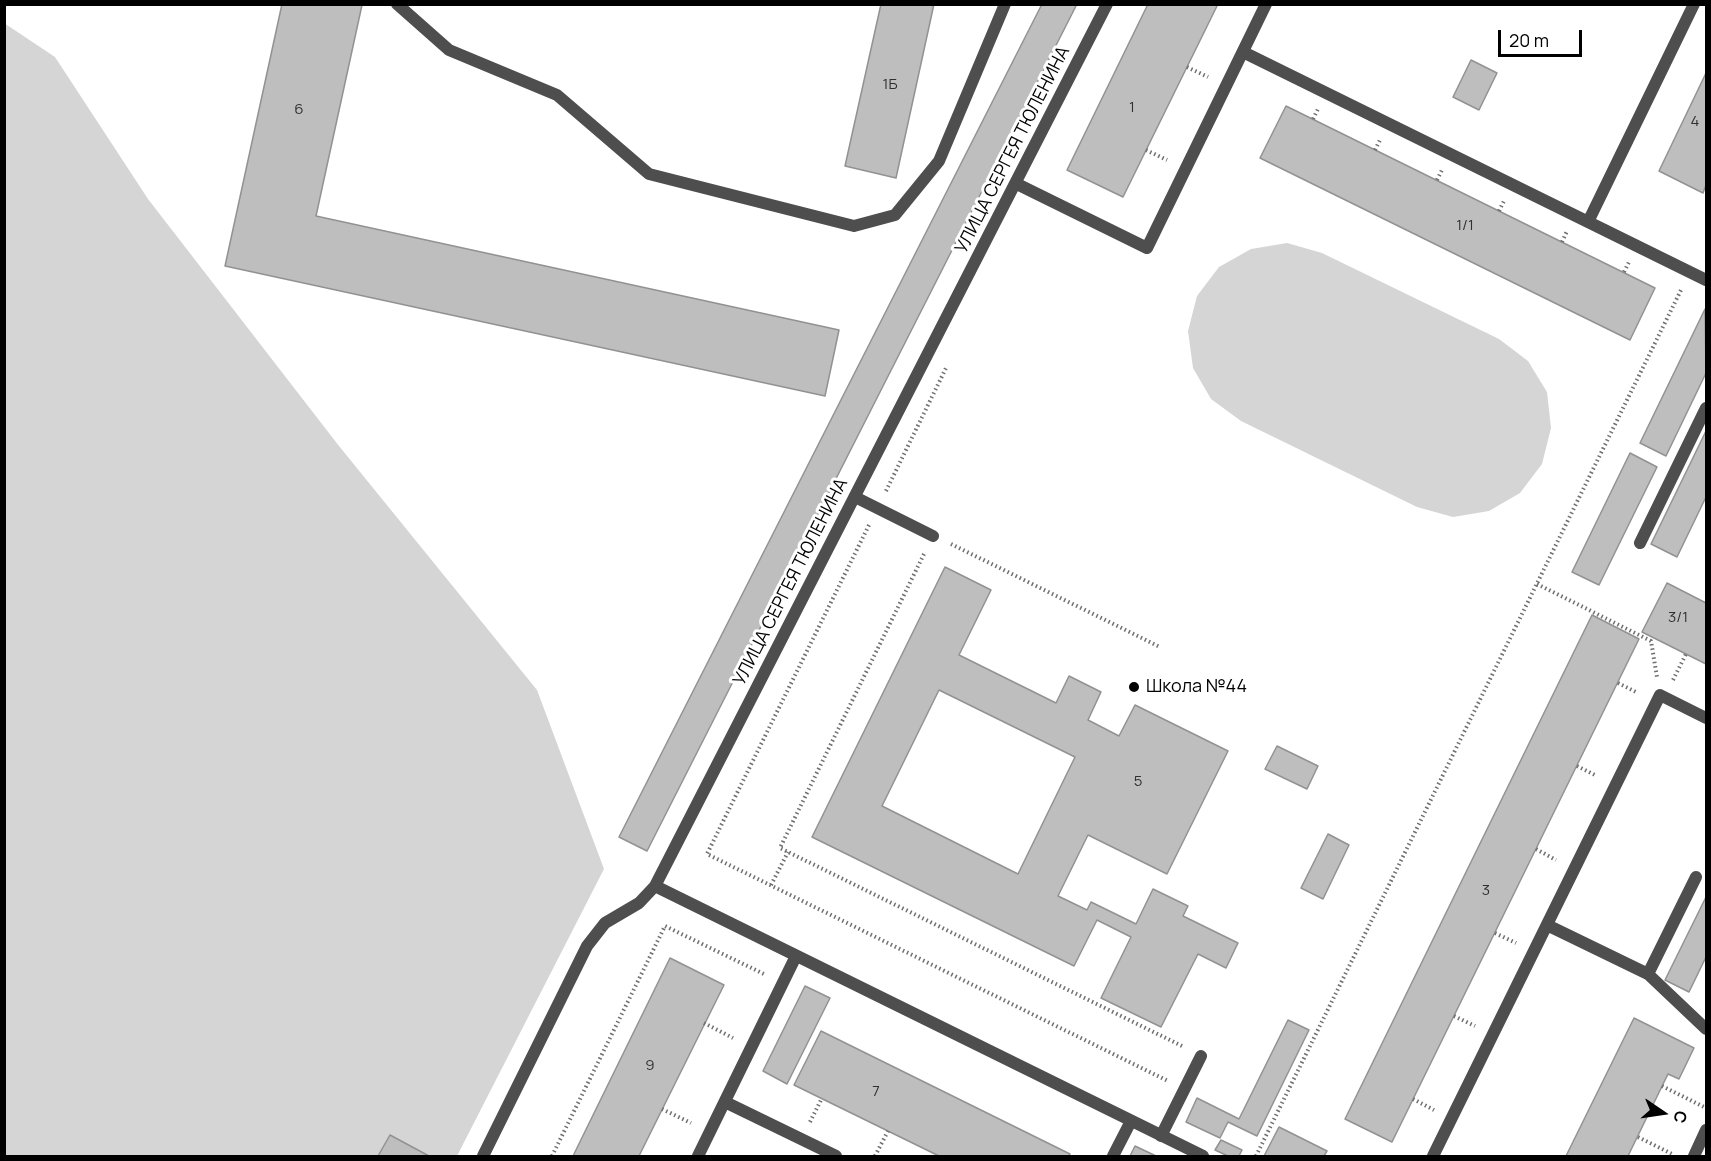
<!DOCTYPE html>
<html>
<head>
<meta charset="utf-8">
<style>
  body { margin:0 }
  #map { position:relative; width:1711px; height:1161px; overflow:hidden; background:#fff; font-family:Manrope,sans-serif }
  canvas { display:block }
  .frame { position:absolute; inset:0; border:6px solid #000; pointer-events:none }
  .north { position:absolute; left:1633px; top:1083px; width:60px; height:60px; -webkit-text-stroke:4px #fff; paint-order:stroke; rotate:103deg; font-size:16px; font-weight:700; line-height:24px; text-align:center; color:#000 }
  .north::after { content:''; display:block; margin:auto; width:21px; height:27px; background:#000; clip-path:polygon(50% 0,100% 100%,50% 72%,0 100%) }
  .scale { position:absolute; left:1498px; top:30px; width:84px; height:27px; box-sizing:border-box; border:3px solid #000; border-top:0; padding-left:8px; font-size:18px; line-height:21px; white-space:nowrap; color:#000; -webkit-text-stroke:4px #fff; paint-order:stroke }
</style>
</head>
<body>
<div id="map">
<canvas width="1711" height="1161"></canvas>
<div class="frame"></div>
<div class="north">С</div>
<div class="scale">20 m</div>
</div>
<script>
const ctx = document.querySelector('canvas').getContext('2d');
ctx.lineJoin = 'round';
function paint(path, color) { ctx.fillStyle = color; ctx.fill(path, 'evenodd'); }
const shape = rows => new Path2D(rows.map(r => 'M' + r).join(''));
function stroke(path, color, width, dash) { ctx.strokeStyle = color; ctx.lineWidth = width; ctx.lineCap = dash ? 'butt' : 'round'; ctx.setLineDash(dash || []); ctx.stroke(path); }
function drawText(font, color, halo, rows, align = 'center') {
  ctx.font = font + ' Manrope,sans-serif'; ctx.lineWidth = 6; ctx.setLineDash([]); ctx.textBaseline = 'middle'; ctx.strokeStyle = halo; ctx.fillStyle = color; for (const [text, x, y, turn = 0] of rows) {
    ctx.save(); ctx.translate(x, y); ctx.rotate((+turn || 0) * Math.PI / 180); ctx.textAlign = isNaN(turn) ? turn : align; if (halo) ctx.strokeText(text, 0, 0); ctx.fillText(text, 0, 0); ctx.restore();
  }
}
const green = shape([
  [4,23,55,57,148,199,339,446,537,690,604,869,457,1156,5,1156],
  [1287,243,1322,253,1499,339,1528,361,1547,392,1551,428,1542,464,1520,493,1489,511,1453,517,1417,507,1241,421,1211,399,1193,368,1188,331,1197,296,1219,267,1251,249]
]);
const building = shape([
  [282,4,362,5,316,216,839,330,825,396,225,266,282,4],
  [881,4,934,4,896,178,845,166,881,4],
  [1042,4,1077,4,647,851,619,837,1042,4],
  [1148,4,1218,4,1123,197,1067,170,1148,4],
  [1471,60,1497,73,1479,110,1453,97,1471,60],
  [1706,73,1706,185,1703,193,1659,171,1706,73],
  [1286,106,1655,288,1630,340,1260,158,1286,106],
  [1705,309,1706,373,1666,456,1640,443,1705,309],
  [1706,431,1706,497,1677,557,1651,544,1706,431],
  [1630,453,1657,467,1599,585,1572,572,1630,453],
  [945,567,991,590,959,655,1056,703,1069,676,1101,692,1088,720,1119,736,1135,705,1228,751,1167,874,1088,835,1058,896,1087,910,1091,902,1136,924,1153,889,1188,906,1183,916,1238,943,1226,968,1198,954,1161,1027,1101,998,1131,937,1097,920,1074,966,812,837,945,567],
  [939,690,1075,757,1018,874,882,806,939,690],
  [1667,583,1706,603,1706,664,1642,632,1667,583],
  [1592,615,1639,639,1392,1142,1345,1119,1592,615],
  [1277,746,1318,766,1307,789,1265,769,1277,746],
  [1328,834,1349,845,1323,899,1301,888,1328,834],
  [1706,897,1706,957,1689,992,1665,980,1706,897],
  [670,958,724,985,639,1156,573,1156,670,958],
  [805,986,830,998,787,1084,763,1071,805,986],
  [1634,1018,1694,1048,1679,1079,1668,1074,1628,1156,1566,1156,1634,1018],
  [1288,1020,1309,1030,1257,1136,1228,1122,1220,1138,1186,1122,1197,1098,1239,1119,1288,1020],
  [821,1031,1070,1154,1069,1156,939,1156,794,1085,821,1031],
  [1279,1127,1327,1151,1324,1156,1264,1156,1279,1127],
  [390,1135,429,1156,378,1156,390,1135],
  [1221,1140,1242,1150,1239,1156,1228,1156,1215,1150,1221,1140],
  [1135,1146,1156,1156,1130,1156,1135,1146]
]);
const path = shape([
  [1187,67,1208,77],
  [1313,119,1318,109],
  [1146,150,1167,160],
  [1375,150,1380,140],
  [1437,180,1442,170],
  [1499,211,1504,201],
  [1562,242,1567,231],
  [1624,272,1629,262],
  [886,491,947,366],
  [869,525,707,854,1168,1081],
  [951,544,1160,647],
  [924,554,780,848,1184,1047],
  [1537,584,1651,641,1657,677],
  [1673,680,1686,654],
  [1618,683,1638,693],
  [1577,766,1597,776],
  [1536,849,1556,860],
  [771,885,788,852],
  [1495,933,1516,943],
  [1454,1016,1475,1026],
  [704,1023,733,1038],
  [1662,1086,1706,1108],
  [1413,1099,1434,1110],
  [662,1109,691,1123],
  [810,1122,822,1098],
  [1638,1137,1674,1155],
  [552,1156,665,926,766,975],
  [875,1156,888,1131],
  [1256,1156,1681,290]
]);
const lane = shape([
  [397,4,449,50,557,95,649,174,854,226,895,215,939,161,1005,4],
  [1243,52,1706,280],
  [1017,184,1147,248,1266,4],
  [1588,222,1694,4],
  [855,497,933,536],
  [1640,543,1706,408],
  [1547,925,1648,974,1706,1029],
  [1648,974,1696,877],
  [725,1102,836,1156],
  [1161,1136,1201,1056],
  [698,1156,796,956],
  [1113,1156,1131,1121],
  [1433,1156,1660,695,1706,718],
  [1694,1156,1706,1130]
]);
const street = shape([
  [655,886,1203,1156],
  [483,1156,587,946,605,923,639,903,655,886,1107,4]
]);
const markers = [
  [1134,687,6,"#000"]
];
const numberNames = [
  ["1Б",890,85],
  ["1",1132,108],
  ["6",299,110],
  ["4",1695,122],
  ["1/1",1465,226],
  ["3/1",1678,618],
  ["5",1138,782],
  ["3",1486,891],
  ["9",650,1066],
  ["7",876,1092]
];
const streetNames = [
  ["УЛИЦА СЕРГЕЯ ТЮЛЕНИНА",1013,150,-63],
  ["УЛИЦА СЕРГЕЯ ТЮЛЕНИНА",791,582,-63]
];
const poiNames = [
  ["Школа №44",1146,687]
];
paint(green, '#d5d5d5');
paint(building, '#bebebe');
stroke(building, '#929292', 1.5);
stroke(path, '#707070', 4, [1.5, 3]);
stroke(lane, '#4e4e4e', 12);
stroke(street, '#4e4e4e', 12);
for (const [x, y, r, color] of markers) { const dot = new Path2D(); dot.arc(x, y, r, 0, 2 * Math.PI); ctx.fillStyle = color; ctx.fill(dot); stroke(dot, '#fff', 2); }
drawText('15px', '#303030', null, numberNames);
drawText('18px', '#000', '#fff', streetNames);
drawText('18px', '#000', '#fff', poiNames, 'left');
</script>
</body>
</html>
